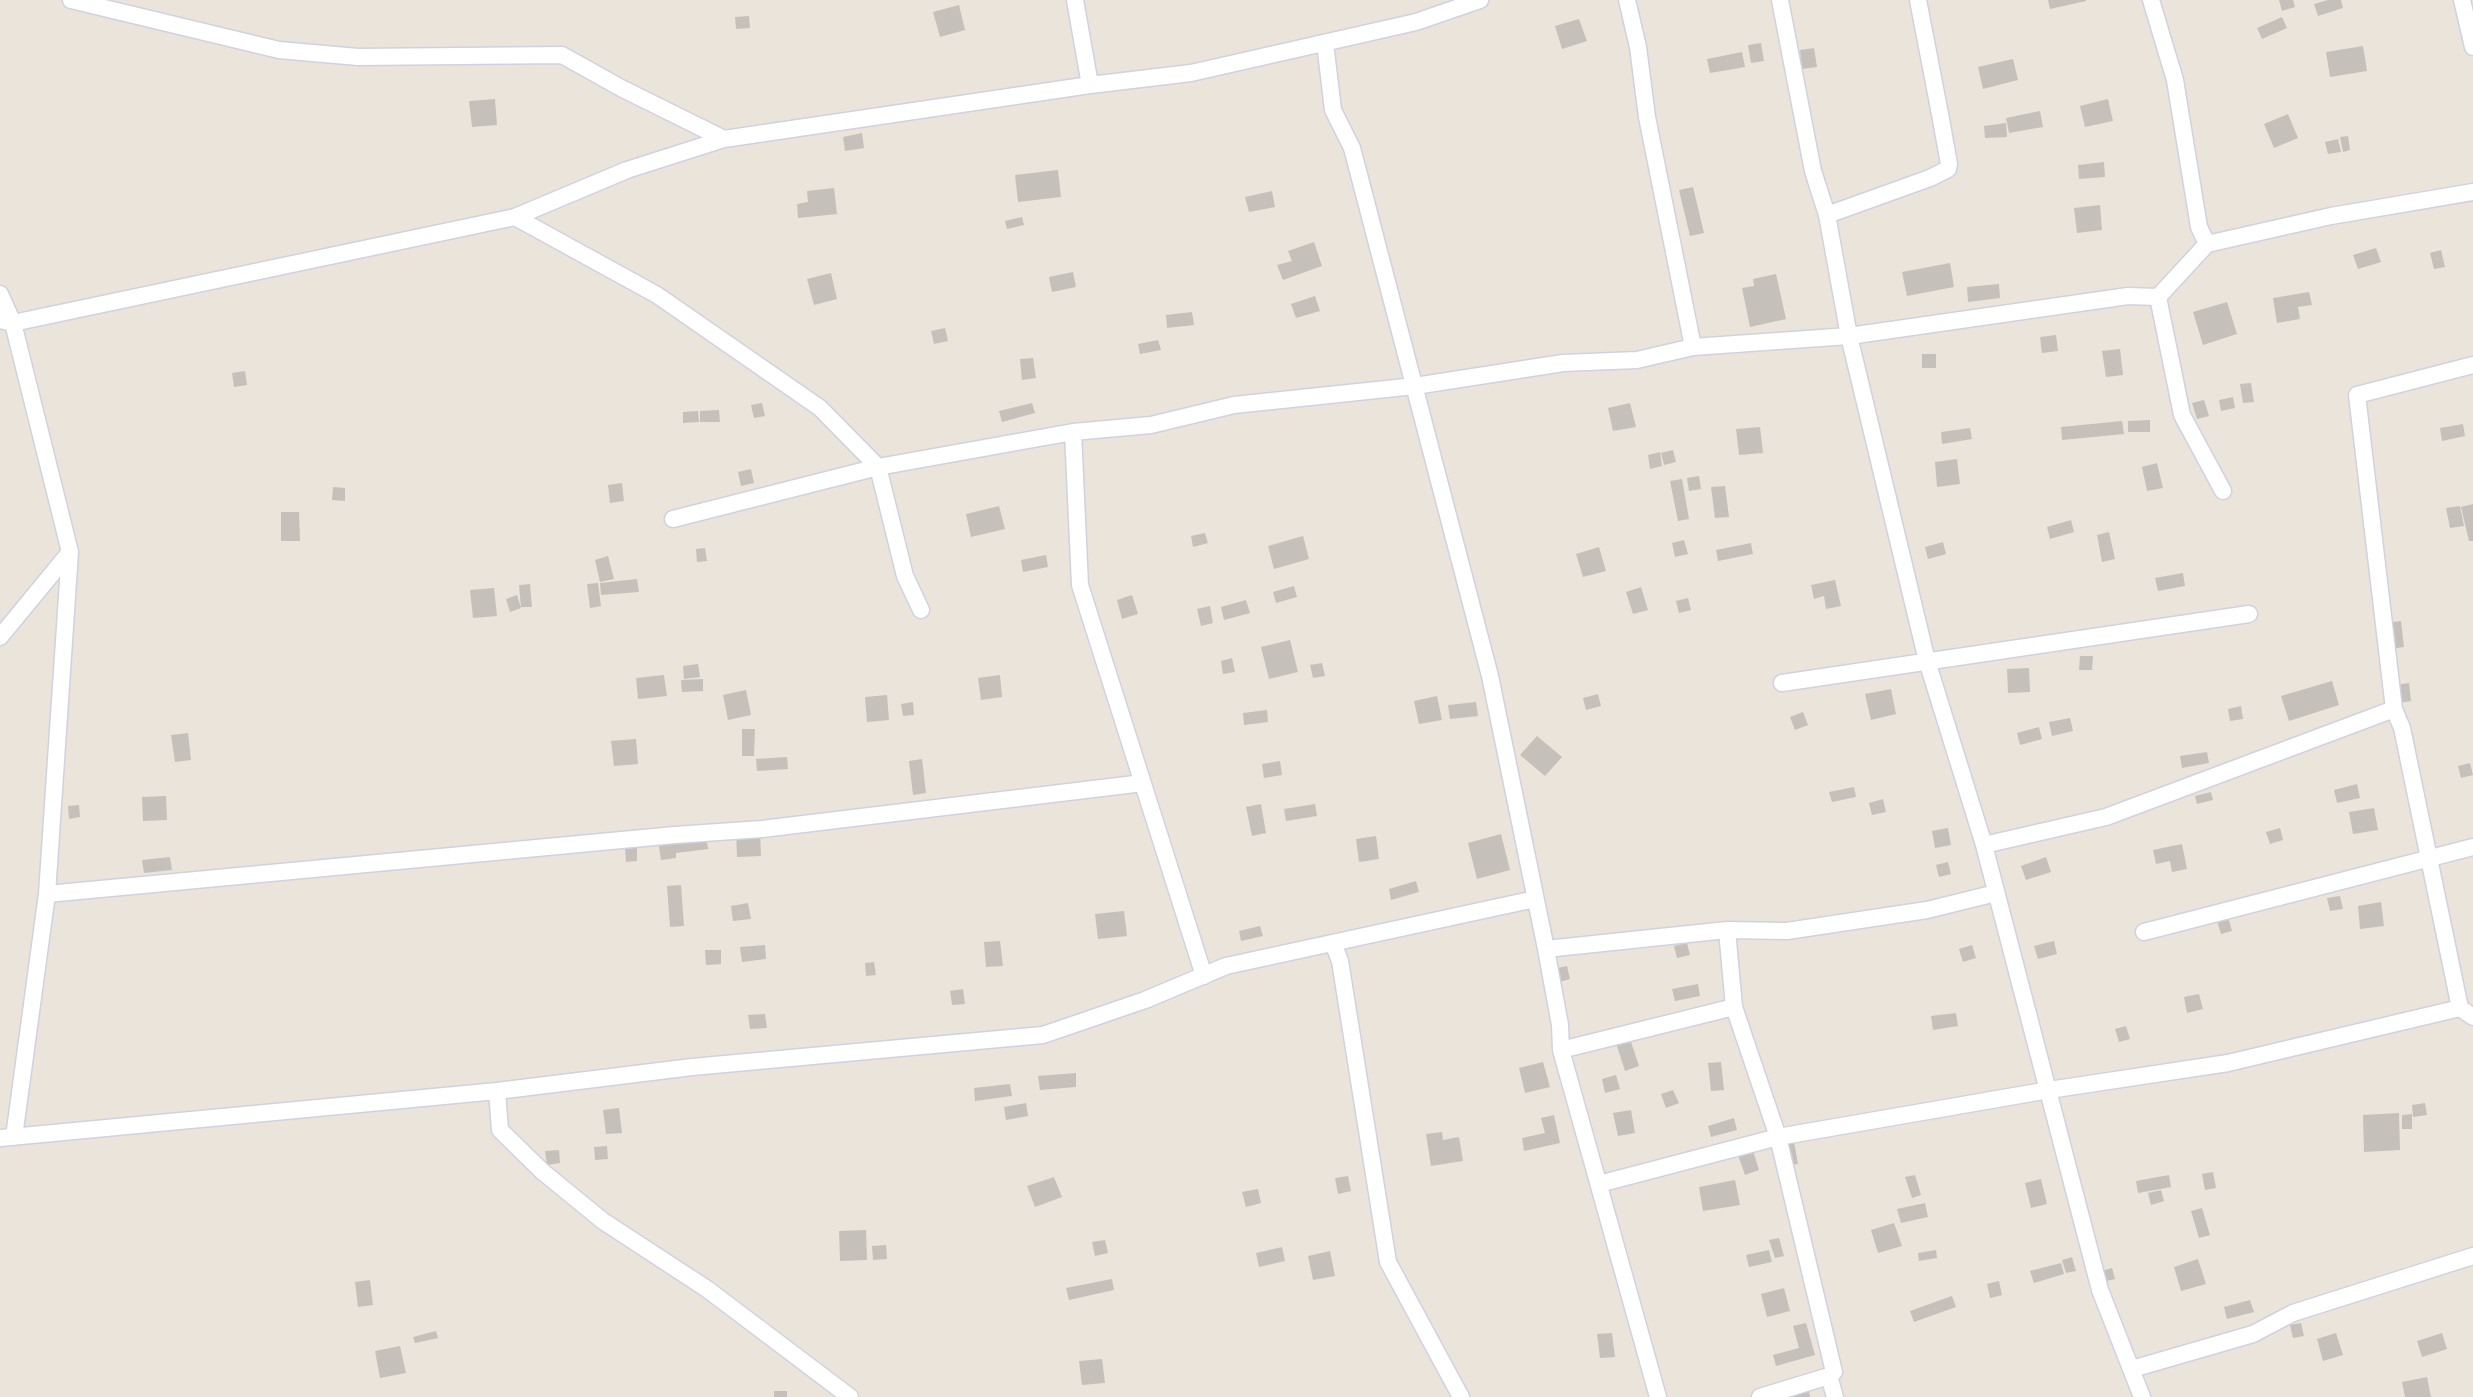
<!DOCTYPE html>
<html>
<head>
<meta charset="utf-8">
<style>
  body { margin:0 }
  canvas { display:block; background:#eae4da }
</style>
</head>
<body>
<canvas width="2473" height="1397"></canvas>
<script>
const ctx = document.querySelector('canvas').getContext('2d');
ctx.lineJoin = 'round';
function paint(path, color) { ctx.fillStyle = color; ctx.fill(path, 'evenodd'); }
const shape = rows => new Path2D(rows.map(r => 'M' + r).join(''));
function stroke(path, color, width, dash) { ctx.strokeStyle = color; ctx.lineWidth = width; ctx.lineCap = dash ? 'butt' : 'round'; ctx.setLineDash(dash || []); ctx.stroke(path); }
const building = shape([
  [2048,0,2086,0,2086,1,2050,9],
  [2279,0,2293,0,2295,7,2282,11],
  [2328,0,2341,0,2343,8,2318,16,2314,4],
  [959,5,965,30,940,37,933,12],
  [749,16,750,28,736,29,735,17],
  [2282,17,2287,28,2262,39,2257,28],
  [1579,19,1587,41,1562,49,1555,26],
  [1761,43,1764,61,1751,63,1748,45],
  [2363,46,2367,71,2330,77,2326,52],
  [1814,48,1817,67,1802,69,1800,50],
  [1742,52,1745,67,1710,73,1707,59],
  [2013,59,2018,80,1983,89,1978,67],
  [495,99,497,125,472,127,469,101],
  [2108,99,2113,121,2085,127,2080,106],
  [2040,111,2043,127,2009,133,2006,118],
  [2288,114,2298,138,2274,148,2264,124],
  [2006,123,2007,137,1985,138,1984,126],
  [862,133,864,148,845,151,843,137],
  [2348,136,2350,150,2343,152,2340,137],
  [2338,139,2341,152,2328,154,2325,142],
  [2104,162,2105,177,2079,179,2078,165],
  [1058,170,1061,197,1018,202,1015,175],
  [1693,187,1704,233,1690,236,1679,190],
  [834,188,837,214,798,218,797,204,808,202,807,191],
  [1272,191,1275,207,1249,212,1245,197],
  [2100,205,2102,230,2077,233,2074,208],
  [1022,217,1024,225,1007,229,1005,221],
  [1314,242,1322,266,1283,280,1277,265,1292,261,1288,251],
  [2376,248,2381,262,2358,269,2353,255],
  [2441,250,2445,267,2434,269,2430,253],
  [1950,263,1954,287,1907,296,1902,272],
  [1073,272,1076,287,1052,292,1049,277],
  [831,273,837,299,814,305,807,279],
  [1776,274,1786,319,1750,327,1742,288,1754,286,1753,279],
  [1999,284,2000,298,1968,302,1967,287],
  [2309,292,2312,305,2298,307,2300,319,2277,323,2273,298],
  [1315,296,1320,311,1296,318,1291,304],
  [2227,302,2237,334,2203,345,2193,312],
  [1192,312,1194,325,1167,328,1166,315],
  [945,328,948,341,934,344,931,331],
  [2056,335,2058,351,2042,353,2040,337],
  [1158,340,1161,350,1140,354,1138,344],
  [2120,349,2123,375,2106,377,2102,351],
  [1922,354,1936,354,1936,368,1922,368],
  [1033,358,1036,378,1022,380,1020,359],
  [245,371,247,385,234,387,232,373],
  [2251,383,2254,402,2243,403,2240,384],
  [2233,397,2235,408,2221,411,2219,400],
  [2204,400,2209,416,2197,419,2192,403],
  [762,403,765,416,754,418,751,405],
  [1032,403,1035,413,1002,422,999,411],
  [1630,403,1636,427,1613,431,1608,408],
  [719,410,720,422,700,422,700,411],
  [698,411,699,422,683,423,683,412],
  [2150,420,2150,432,2128,432,2128,421],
  [2122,421,2124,434,2062,440,2061,427],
  [2463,424,2465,436,2442,441,2440,428],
  [1760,427,1763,453,1739,455,1736,429],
  [1970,428,1972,439,1942,444,1941,432],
  [1673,450,1676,462,1664,465,1661,453],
  [1660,452,1662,466,1650,469,1648,455],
  [1957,459,1960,484,1937,487,1935,462],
  [2157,463,2163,488,2147,491,2142,467],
  [751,469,754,483,741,486,738,472],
  [1699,476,1701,489,1689,491,1687,478],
  [1682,479,1689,519,1678,521,1670,481],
  [622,483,624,501,610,503,608,485],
  [1725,486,1729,517,1715,518,1711,487],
  [333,487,345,488,345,501,332,500],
  [2473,504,2473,541,2469,541,2461,507],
  [999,506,1005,529,971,537,966,514],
  [2460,506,2464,526,2450,528,2446,508],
  [281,512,299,512,300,541,281,541],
  [2071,520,2074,532,2050,539,2047,527],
  [2109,532,2115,559,2102,562,2097,535],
  [1205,533,1208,543,1193,547,1191,536],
  [1303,536,1309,559,1274,569,1268,546],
  [1684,540,1688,554,1675,557,1672,543],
  [1943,542,1946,554,1928,559,1925,547],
  [1751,543,1753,554,1718,561,1716,550],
  [1599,547,1606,571,1583,577,1576,554],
  [705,548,707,561,697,562,696,549],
  [1046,555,1048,567,1023,572,1021,560],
  [608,556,614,579,600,582,595,560],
  [2183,573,2185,586,2158,591,2155,578],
  [637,579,639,592,601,595,600,583],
  [1835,580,1841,606,1826,609,1824,596,1814,599,1811,585],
  [598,583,601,606,590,608,587,584],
  [530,584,532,607,521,607,519,585],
  [1294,586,1297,597,1276,603,1273,592],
  [1641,587,1648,610,1633,614,1626,592],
  [494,588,497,616,473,618,470,590],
  [517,595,521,608,510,612,506,599],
  [1132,595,1138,614,1122,619,1117,600],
  [1688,598,1691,610,1679,613,1676,601],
  [1246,600,1250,613,1224,620,1221,607],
  [1210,606,1213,623,1201,626,1197,609],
  [2401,621,2404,647,2390,649,2387,623],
  [1290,640,1298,672,1269,679,1261,647],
  [2080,656,2093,656,2092,670,2079,670],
  [1232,658,1235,672,1223,674,1221,661],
  [1322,663,1325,676,1313,678,1310,665],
  [698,664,700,677,684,679,683,666],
  [2029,668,2030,692,2008,693,2007,669],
  [664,675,667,696,638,699,636,678],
  [1000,675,1002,697,981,700,978,678],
  [703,679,703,691,682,692,681,680],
  [2332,681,2339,705,2289,721,2281,696],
  [2409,683,2411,701,2399,703,2396,685],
  [1891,689,1896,714,1871,720,1865,694],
  [746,690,751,715,728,720,723,695],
  [1598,694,1601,706,1586,710,1583,698],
  [887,695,889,720,867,722,865,697],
  [1437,696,1442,720,1419,724,1414,701],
  [913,702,914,715,903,716,901,704],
  [1476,702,1478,716,1450,719,1448,705],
  [2241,706,2243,719,2230,721,2228,709],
  [1267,710,1268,722,1244,725,1243,713],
  [1803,712,1808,725,1795,730,1790,717],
  [2070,718,2073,731,2052,736,2049,722],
  [2039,727,2042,739,2020,745,2017,733],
  [742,729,755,729,754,756,742,756],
  [188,733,191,760,175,762,171,735],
  [1537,736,1562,757,1545,776,1520,755],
  [636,739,638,764,614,766,611,741],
  [2207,752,2209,763,2182,768,2180,756],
  [787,757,788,769,757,771,756,759],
  [922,759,926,793,913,795,909,761],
  [1280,761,1282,775,1264,778,1262,764],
  [2470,763,2473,775,2461,778,2458,766],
  [2357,784,2360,798,2337,803,2334,790],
  [1854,787,1856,797,1832,802,1829,792],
  [2211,792,2213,800,2197,804,2195,796],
  [166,796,167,820,143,821,142,797],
  [1883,799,1886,812,1872,815,1869,803],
  [1261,804,1266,833,1252,836,1246,807],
  [1315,804,1317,816,1286,821,1284,809],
  [79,805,80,817,69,819,68,806],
  [2374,808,2378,830,2353,834,2349,812],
  [1948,828,1951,845,1935,848,1932,831],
  [2280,828,2283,840,2270,844,2266,832],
  [760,831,761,856,737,857,736,832],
  [706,834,708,849,676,853,676,858,661,860,658,840],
  [1501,834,1510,870,1477,879,1468,843],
  [1376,836,1379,859,1359,862,1356,839],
  [2182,844,2187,869,2172,872,2170,861,2156,864,2153,850],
  [637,847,637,861,626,862,625,848],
  [170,857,172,870,144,873,142,860],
  [2046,857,2051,872,2026,880,2021,866],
  [1948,862,1951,874,1939,877,1936,865],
  [1416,881,1419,892,1391,900,1389,889],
  [681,885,684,926,670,927,667,886],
  [2340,896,2343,909,2330,911,2327,898],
  [2381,902,2384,926,2360,929,2358,906],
  [748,903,751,919,733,921,731,906],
  [1124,911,1127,936,1098,939,1095,914],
  [2228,917,2232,931,2221,934,2217,921],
  [1260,926,1263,936,1241,941,1239,931],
  [1000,941,1003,966,986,967,984,942],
  [2054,941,2057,954,2038,959,2034,946],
  [1687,943,1690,955,1677,958,1674,946],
  [765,945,766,959,742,962,740,947],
  [1972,945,1976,958,1963,962,1959,949],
  [705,950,721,950,721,964,706,965],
  [874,962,876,975,866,976,865,963],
  [1567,966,1570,979,1556,983,1553,969],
  [1698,984,1700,996,1675,1001,1672,989],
  [963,989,965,1004,952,1005,950,991],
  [2199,994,2203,1009,2187,1013,2184,997],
  [1956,1013,1958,1026,1933,1030,1931,1016],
  [765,1014,767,1028,750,1029,748,1015],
  [2126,1026,2130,1039,2119,1042,2115,1029],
  [1629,1036,1639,1066,1625,1071,1615,1040],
  [1543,1062,1550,1087,1525,1093,1519,1068],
  [1721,1062,1724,1090,1711,1091,1708,1063],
  [1076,1073,1076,1087,1040,1090,1038,1076],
  [1616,1075,1620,1089,1605,1093,1602,1079],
  [1010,1084,1012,1096,975,1101,974,1088],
  [1673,1090,1679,1103,1666,1108,1661,1094],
  [1026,1103,1028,1116,1006,1120,1004,1107],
  [2425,1103,2427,1115,2413,1117,2412,1105],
  [619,1108,622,1133,606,1134,603,1110],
  [1631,1110,1635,1133,1618,1136,1613,1113],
  [2399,1113,2400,1150,2364,1152,2363,1115],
  [2412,1114,2412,1129,2402,1129,2402,1115],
  [1554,1115,1560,1143,1524,1151,1522,1138,1545,1133,1541,1118],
  [1734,1118,1737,1130,1711,1137,1708,1126],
  [1442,1132,1443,1140,1459,1137,1463,1161,1431,1166,1426,1134],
  [1794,1142,1798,1164,1784,1166,1780,1144],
  [607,1146,608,1159,595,1160,594,1147],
  [1752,1147,1759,1170,1745,1175,1737,1152],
  [559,1150,560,1163,547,1165,545,1151],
  [2213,1172,2216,1188,2205,1190,2202,1174],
  [1915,1175,1921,1195,1912,1198,1905,1177],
  [2169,1175,2171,1187,2138,1193,2136,1181],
  [1348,1176,1351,1191,1338,1194,1335,1178],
  [1054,1177,1062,1197,1035,1207,1027,1186],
  [2041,1179,2047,1204,2031,1208,2025,1183],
  [1735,1180,1740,1205,1703,1211,1699,1187],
  [1258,1189,1261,1203,1246,1207,1242,1192],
  [2161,1190,2164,1201,2151,1205,2148,1193],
  [1925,1203,1928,1217,1901,1223,1897,1209],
  [2202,1208,2210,1235,2199,1238,2191,1211],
  [1894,1223,1902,1246,1878,1253,1871,1230],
  [866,1230,867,1260,840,1261,839,1231],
  [1779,1238,1784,1256,1775,1258,1769,1240],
  [1105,1240,1108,1253,1095,1256,1092,1242],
  [886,1245,887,1259,873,1260,872,1246],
  [1282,1247,1285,1261,1259,1267,1256,1253],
  [1769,1250,1772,1262,1749,1267,1746,1255],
  [1936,1250,1937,1258,1919,1261,1918,1253],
  [1330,1251,1335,1276,1313,1280,1308,1256],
  [2072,1257,2076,1271,2066,1273,2062,1260],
  [2198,1259,2206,1284,2181,1291,2174,1267],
  [2061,1263,2064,1274,2034,1283,2030,1271],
  [2112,1268,2115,1279,2102,1282,2099,1272],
  [1112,1279,1114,1290,1069,1300,1066,1288],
  [370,1280,373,1305,358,1307,355,1282],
  [1999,1281,2002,1295,1990,1298,1987,1284],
  [1784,1288,1790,1311,1767,1317,1761,1294],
  [1952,1296,1956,1307,1914,1322,1910,1311],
  [2250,1300,2254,1312,2227,1319,2224,1307],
  [1806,1323,1815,1355,1776,1366,1773,1355,1799,1348,1793,1326],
  [2301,1323,2304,1336,2293,1338,2290,1325],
  [436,1331,438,1338,415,1343,413,1337],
  [1612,1333,1615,1357,1600,1358,1597,1334],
  [2336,1333,2343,1355,2323,1361,2317,1339],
  [2442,1333,2447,1349,2422,1357,2417,1341],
  [400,1346,406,1373,380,1378,375,1351],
  [1102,1359,1105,1383,1082,1385,1079,1361],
  [2427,1377,2431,1397,2405,1397,2402,1382],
  [1808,1385,1810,1397,1785,1397],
  [774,1391,787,1391,787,1397,774,1397]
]);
const minor = shape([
  [71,0,279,50,358,57,562,55,621,88,724,139],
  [1075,0,1090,85],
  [1627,0,1638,47,1647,117,1693,347],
  [1780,0,1813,171,1827,215,1849,336,1927,661,1984,845,2100,1290,2142,1397],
  [2151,0,2175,80,2199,227,2207,244],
  [2462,0,2473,47],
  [1325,43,1333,110,1352,148,1490,676,1546,949,1560,1025,1561,1050,1658,1397],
  [1827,215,1930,178,1948,169,1949,164,1940,114,1918,0],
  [515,217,657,295,820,408,878,467,905,576,921,610],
  [0,294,13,323,70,552,0,637],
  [2158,297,2182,415,2223,491],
  [0,320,13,323,515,217,627,170,724,139,1090,85,1191,73,1416,22,1480,0],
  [2473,365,2357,395,2394,709,2402,728,2460,1008,2473,1017],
  [1073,432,1080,585,1204,976],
  [673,519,878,467,1073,432,1151,425,1234,405,1415,386,1563,363,1637,360,1693,347,1849,336,2128,296,2158,297,2207,244,2331,216,2473,192],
  [1782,683,2249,614],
  [1984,845,2106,817,2394,709],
  [47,894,675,835,762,829,1143,783],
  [1727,930,1734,1007,1778,1137,1834,1372,1829,1376,1760,1397],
  [2144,932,2473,847],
  [1333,943,1340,961,1388,1262,1461,1397],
  [1546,949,1727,930,1787,931,1927,910,1996,893],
  [1561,1050,1734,1007],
  [497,1091,500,1130,543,1172,603,1221,707,1289,850,1397],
  [14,1137,47,894,70,552],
  [0,1138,497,1091,692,1067,1043,1035,1145,1000,1226,966,1535,899],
  [1599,1184,1778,1137,2049,1090,2228,1063,2460,1008],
  [2132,1369,2253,1334,2293,1313,2473,1256],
  [1829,1376,1835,1397]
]);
paint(building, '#c5c1ba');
stroke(minor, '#d0d2e1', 19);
stroke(minor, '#fff', 16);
</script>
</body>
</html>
